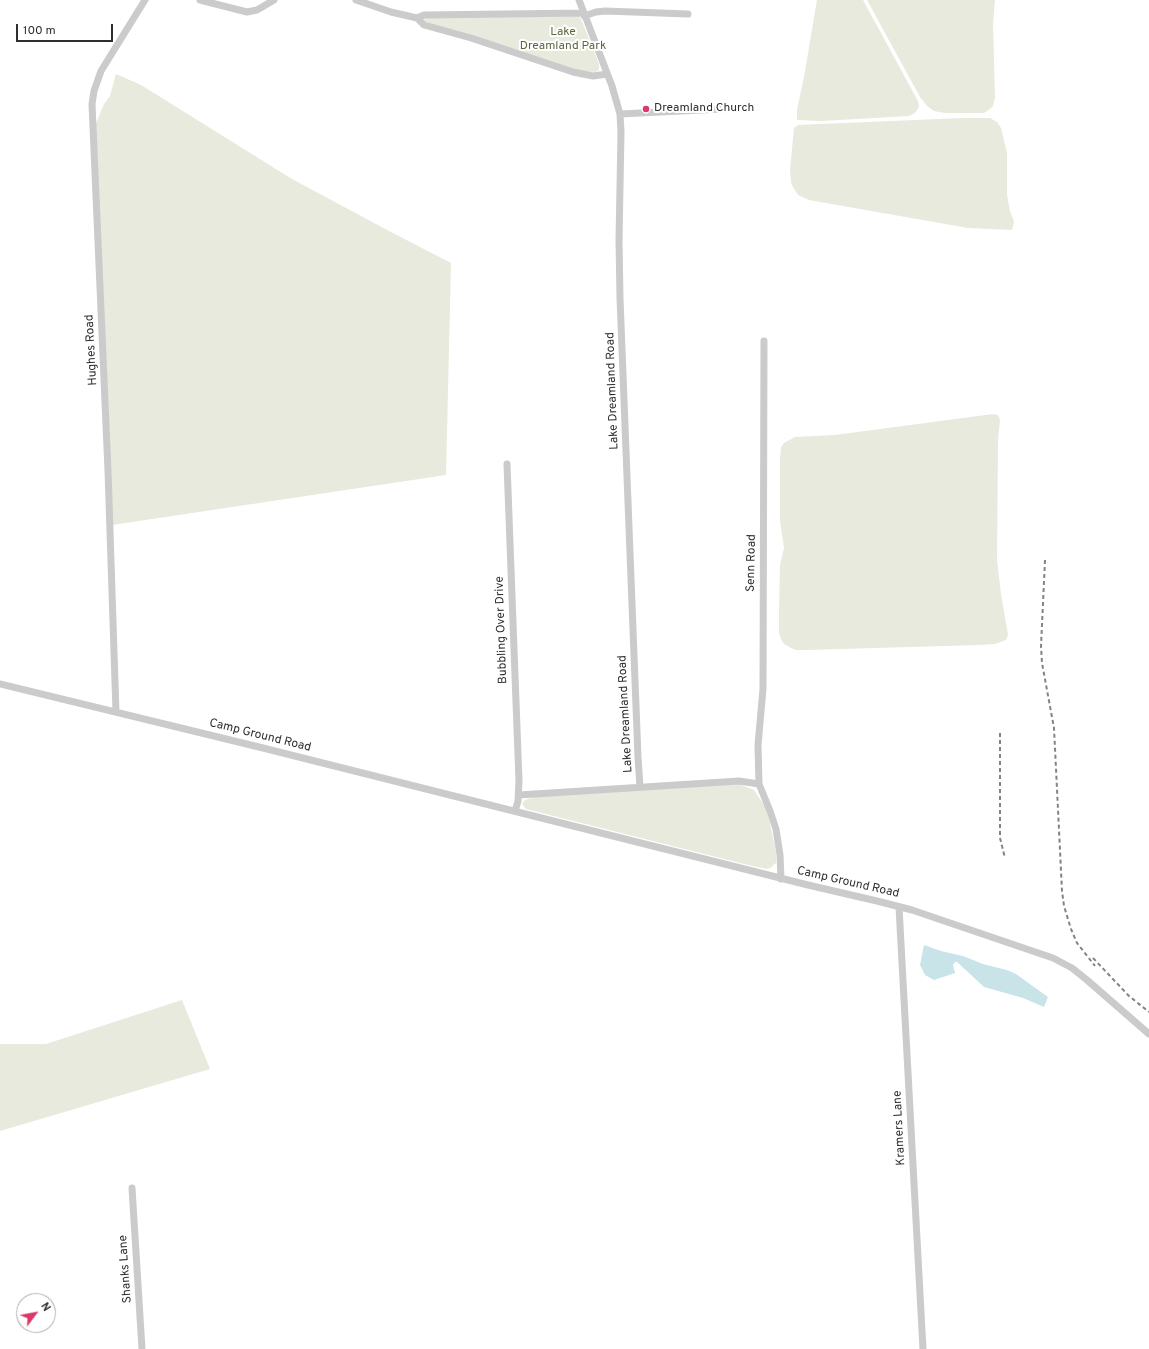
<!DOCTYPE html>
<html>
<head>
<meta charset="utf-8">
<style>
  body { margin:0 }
  #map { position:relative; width:1149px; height:1349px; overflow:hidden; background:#fff; font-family:Overpass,sans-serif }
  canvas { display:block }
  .north { position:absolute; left:16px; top:1293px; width:40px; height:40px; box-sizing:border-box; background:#fff; border:1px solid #ababab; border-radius:50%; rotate:58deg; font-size:11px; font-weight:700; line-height:16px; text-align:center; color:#2e2e2e }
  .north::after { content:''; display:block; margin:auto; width:14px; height:18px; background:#db396a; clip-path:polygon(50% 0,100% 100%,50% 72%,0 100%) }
  .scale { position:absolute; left:16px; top:24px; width:97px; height:18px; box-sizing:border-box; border:2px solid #2e2e2e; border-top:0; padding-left:5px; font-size:12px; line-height:14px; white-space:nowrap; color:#2e2e2e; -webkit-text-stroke:3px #fff; paint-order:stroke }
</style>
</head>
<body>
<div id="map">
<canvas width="1149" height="1349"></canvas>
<div class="north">N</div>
<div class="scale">100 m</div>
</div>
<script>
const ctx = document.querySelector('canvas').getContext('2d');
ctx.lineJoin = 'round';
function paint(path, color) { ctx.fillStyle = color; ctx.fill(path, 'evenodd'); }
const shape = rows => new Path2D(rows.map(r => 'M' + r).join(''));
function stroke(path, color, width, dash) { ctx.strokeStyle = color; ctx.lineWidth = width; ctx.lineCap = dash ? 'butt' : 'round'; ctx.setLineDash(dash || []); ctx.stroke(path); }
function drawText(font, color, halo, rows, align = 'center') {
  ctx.font = font + ' Overpass,sans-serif'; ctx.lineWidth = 4; ctx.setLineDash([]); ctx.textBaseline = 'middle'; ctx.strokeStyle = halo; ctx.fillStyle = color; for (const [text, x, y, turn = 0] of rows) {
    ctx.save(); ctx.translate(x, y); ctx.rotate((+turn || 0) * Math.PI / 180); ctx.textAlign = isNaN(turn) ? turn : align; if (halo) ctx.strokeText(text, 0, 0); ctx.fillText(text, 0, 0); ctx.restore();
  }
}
const green = shape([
  [817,0,863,0,918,101,919,107,915,113,909,116,821,121,797,120,797,110,804,77],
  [867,0,995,0,993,23,995,98,993,106,990,109,984,113,945,113,934,111,927,106,920,97],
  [577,15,581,19,599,64,599,70,595,72,581,71,544,60,432,25,424,21,425,18],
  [116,74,141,85,292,179,389,231,451,263,446,475,112,525,95,126,104,104,110,96],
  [962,118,990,118,997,122,1001,128,1007,153,1007,195,1010,211,1014,222,1012,230,968,228,809,200,798,195,793,187,791,182,790,170,794,128,798,125],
  [993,414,998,415,1000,420,998,440,997,560,1001,594,1008,635,1006,640,995,644,979,645,805,650,795,650,784,644,781,639,779,633,779,610,780,565,784,548,780,521,780,460,781,447,784,443,795,437,835,435],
  [739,784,754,790,766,808,770,823,776,852,776,863,770,868,766,869,748,865,526,809,522,804,525,800,534,797],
  [182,1000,210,1069,0,1131,0,1044,46,1044]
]);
const water = shape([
  [924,945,941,951,963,956,983,964,1007,970,1016,974,1048,997,1044,1007,1023,998,984,987,957,962,955,962,953,965,955,973,934,980,925,975,920,965]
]);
const minor = shape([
  [200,0,247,12,257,10,274,0],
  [356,0,391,12,417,18,424,15,583,13],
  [579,0,612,86,620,114,621,132,619,241,620,298,638,757,640,787],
  [584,16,596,12,605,11,688,14],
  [417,18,424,25,471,38,573,72,593,76,607,74],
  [620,114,742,108],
  [764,341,763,689,758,745,759,784,770,811,776,829,780,855,781,879],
  [507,464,519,781,518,801,515,811],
  [0,684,263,748,808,885,877,901,912,910,1053,958,1072,968,1087,980,1149,1034],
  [116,712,108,471,92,104,94,91,101,71,145,0],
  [519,795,739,781,759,784],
  [899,907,923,1349],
  [132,1188,142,1349]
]);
const rail = shape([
  [1045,560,1041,646,1042,663,1054,728,1062,891,1064,906,1071,929,1077,943,1095,966],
  [1000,733,1000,838,1005,858],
  [1093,958,1129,996,1149,1012]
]);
const markers = [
  [646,109,4,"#db396a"]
];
const parkNames = [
  ["Lake",563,33],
  ["Dreamland Park",563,47]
];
const poiNames = [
  ["Dreamland Church",654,109]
];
const streetNames = [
  ["Hughes Road",92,350,-93],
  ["Lake Dreamland Road",613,391,-92],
  ["Senn Road",752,563,-89],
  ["Bubbling Over Drive",502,630,-92],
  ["Lake Dreamland Road",626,714,-93],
  ["Camp Ground Road",260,736,14],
  ["Camp Ground Road",848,883,13],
  ["Kramers Lane",900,1128,-93],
  ["Shanks Lane",126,1269,-94]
];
paint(green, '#e7eadc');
paint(water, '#c9e4e9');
stroke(minor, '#cbcbcb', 7);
stroke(rail, '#838383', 2, [4, 3]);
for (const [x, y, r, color] of markers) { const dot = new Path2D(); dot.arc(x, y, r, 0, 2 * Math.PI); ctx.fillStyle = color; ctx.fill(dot); stroke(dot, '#fff', 1.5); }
drawText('12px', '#5a673e', '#fff', parkNames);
drawText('12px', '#2e2e2e', '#fff', poiNames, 'left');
drawText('12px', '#2e2e2e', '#fff', streetNames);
</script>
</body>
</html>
